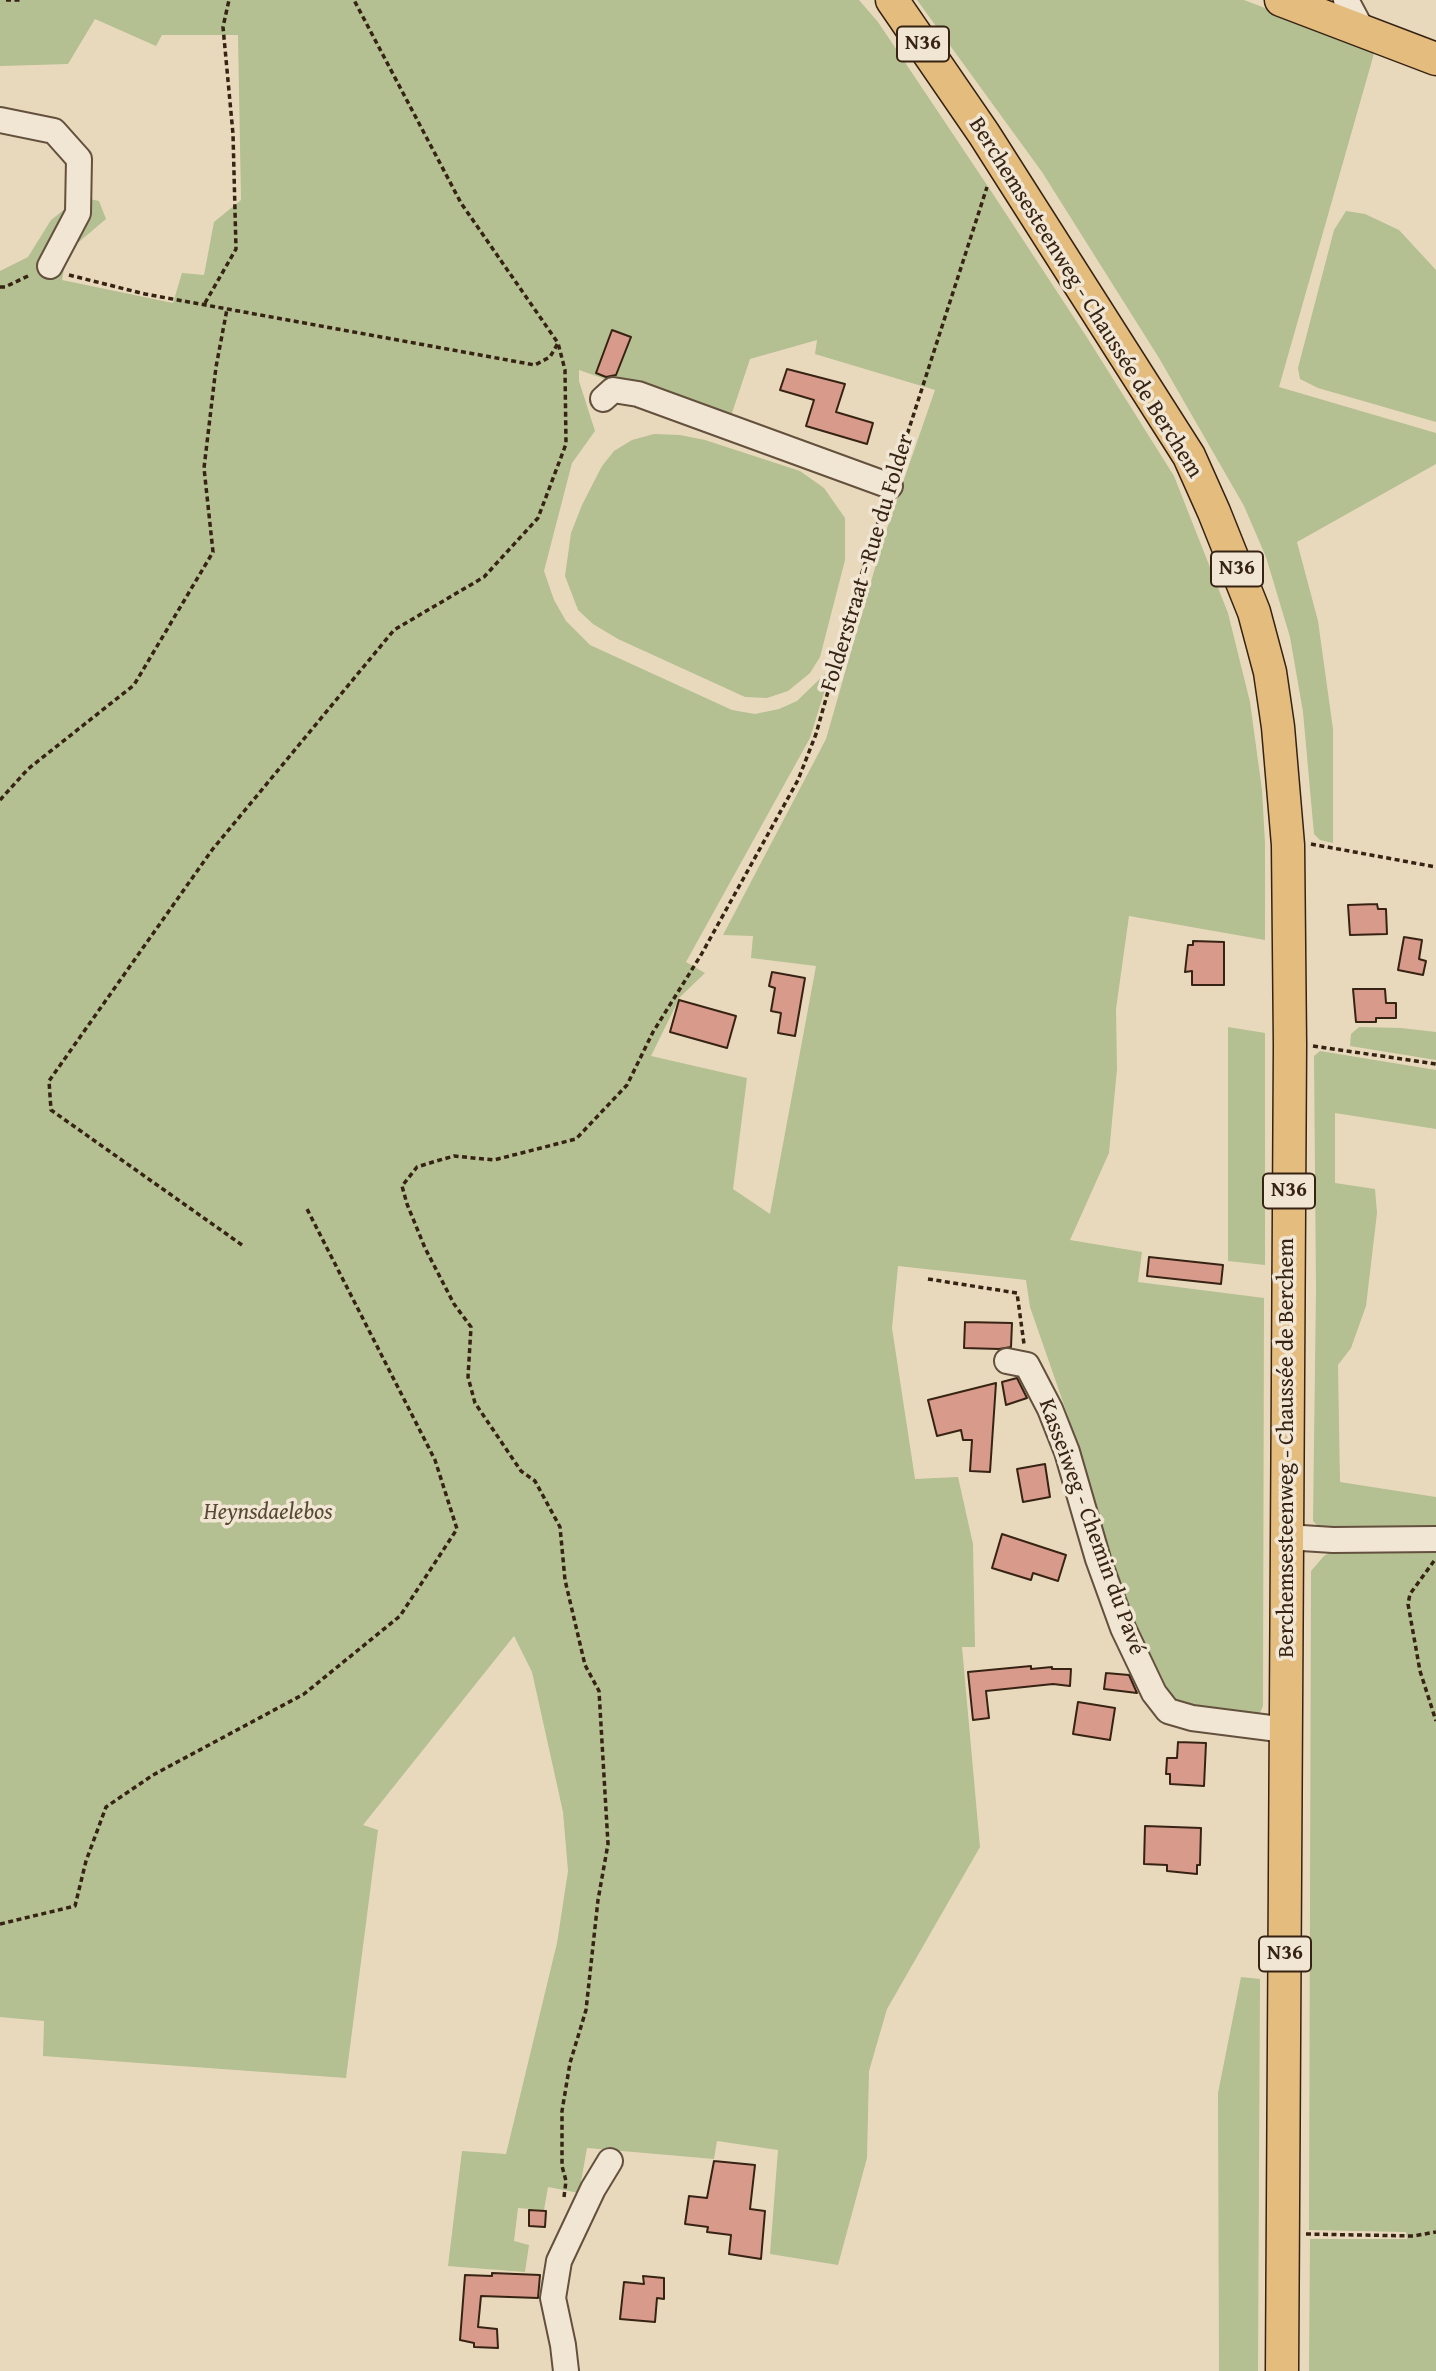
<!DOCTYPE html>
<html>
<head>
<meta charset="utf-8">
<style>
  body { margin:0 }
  canvas { display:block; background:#e8d9bc }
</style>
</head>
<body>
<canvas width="1436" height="2371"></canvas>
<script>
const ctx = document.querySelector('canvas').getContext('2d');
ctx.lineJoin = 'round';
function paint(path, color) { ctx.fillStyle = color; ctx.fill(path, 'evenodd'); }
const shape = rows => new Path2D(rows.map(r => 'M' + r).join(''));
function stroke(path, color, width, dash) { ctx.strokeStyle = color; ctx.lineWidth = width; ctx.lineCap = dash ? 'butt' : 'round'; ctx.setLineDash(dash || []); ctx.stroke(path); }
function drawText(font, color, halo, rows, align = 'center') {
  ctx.font = font + ' "Gentium Book Plus",serif'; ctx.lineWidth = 7; ctx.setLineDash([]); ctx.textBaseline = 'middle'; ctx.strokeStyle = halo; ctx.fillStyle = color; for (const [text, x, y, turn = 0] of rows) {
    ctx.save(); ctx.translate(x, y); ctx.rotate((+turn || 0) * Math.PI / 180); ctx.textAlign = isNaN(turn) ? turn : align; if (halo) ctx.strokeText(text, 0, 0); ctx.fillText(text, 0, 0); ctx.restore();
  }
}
const green = shape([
  [0,0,859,0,878,22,993,194,1088,339,1174,476,1228,613,1250,702,1262,790,1265,843,1265,940,1129,916,1116,1009,1117,1069,1109,1153,1070,1240,1142,1252,1138,1282,1264,1298,1263,1706,1258,1717,1183,1708,1171,1696,1118,1586,1099,1529,1071,1425,1030,1307,1026,1280,898,1266,892,1328,915,1479,958,1477,973,1544,975,1647,962,1647,980,1847,887,2009,869,2071,867,2158,838,2265,770,2254,778,2150,717,2141,714,2159,587,2148,579,2193,548,2187,544,2210,518,2208,514,2241,529,2245,525,2272,448,2266,462,2151,506,2154,557,1943,568,1871,563,1812,532,1672,514,1636,363,1825,378,1830,346,2078,43,2056,44,2021,0,2017,0,271,28,257,51,220,80,197,99,201,106,219,67,252,62,280,173,303,182,273,204,275,214,222,241,200,238,35,162,35,156,46,95,19,68,64,0,66],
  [817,340,815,354,935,390,883,540,826,739,723,935,753,936,751,958,816,966,770,1214,733,1189,747,1078,651,1056,680,997,705,973,686,962,810,738,832,667,797,701,779,709,755,714,732,710,590,645,566,621,554,600,544,571,572,463,595,431,579,381,579,370,729,422,750,359],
  [917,0,1244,0,1375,50,1279,387,1436,433,1436,464,1297,542,1318,621,1333,729,1333,843,1320,840,1314,834,1303,712,1290,637,1266,557,1244,506,1159,358,1042,172],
  [1346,211,1365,214,1399,230,1436,270,1436,422,1318,388,1300,379,1298,368,1334,230],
  [654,434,680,435,705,440,800,471,824,488,845,518,845,560,820,657,810,673,788,691,767,698,745,697,618,639,593,624,578,610,565,576,571,533,582,505,602,466,614,451,632,440],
  [1228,1027,1265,1033,1265,1265,1228,1261],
  [1359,1027,1401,1028,1436,1032,1436,1060,1350,1046,1351,1034],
  [1320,1051,1436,1070,1436,1129,1335,1113,1335,1183,1375,1189,1377,1213,1366,1306,1351,1348,1338,1365,1340,1482,1436,1497,1436,1533,1320,1528,1313,1521,1316,1289,1314,1056],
  [1436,1547,1436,2371,1309,2371,1310,2239,1407,2239,1406,2232,1309,2230,1311,1571,1324,1556,1336,1549],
  [1241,1977,1260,1979,1258,2371,1219,2371,1218,2093]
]);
const building = shape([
  [612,330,631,337,616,375,606,377,596,373,612,330],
  [787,369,845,384,836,412,873,423,867,444,806,426,814,400,780,390,787,369],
  [1377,904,1378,909,1386,909,1387,934,1350,935,1348,905,1377,904],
  [1404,937,1422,940,1419,959,1426,961,1423,975,1398,970,1404,937],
  [1193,941,1224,942,1224,985,1192,985,1192,971,1185,972,1188,945,1193,945,1193,941],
  [772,972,805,978,795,1036,778,1033,781,1013,771,1011,775,988,769,986,772,972],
  [1353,989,1385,989,1386,1003,1396,1003,1396,1018,1376,1018,1376,1022,1356,1022,1353,989],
  [679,1000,736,1016,727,1048,670,1032,679,1000],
  [1149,1257,1223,1265,1221,1284,1147,1276,1149,1257],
  [965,1322,1012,1323,1011,1347,999,1349,964,1348,965,1322],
  [1017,1378,1027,1398,1006,1405,1002,1382,1017,1378],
  [996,1383,990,1472,970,1471,972,1440,963,1440,961,1430,937,1436,928,1400,996,1383],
  [1045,1464,1050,1497,1023,1502,1017,1469,1045,1464],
  [1002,1534,1066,1555,1058,1581,1033,1573,1031,1580,992,1568,1002,1534],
  [1031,1666,1031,1669,1052,1667,1052,1669,1071,1669,1070,1686,1053,1684,986,1691,989,1718,973,1720,968,1672,1031,1666],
  [1106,1673,1129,1675,1137,1693,1104,1689,1106,1673],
  [1078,1702,1115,1708,1110,1740,1073,1734,1078,1702],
  [1178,1742,1206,1743,1204,1786,1170,1784,1170,1774,1166,1774,1167,1758,1177,1758,1178,1742],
  [1145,1826,1201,1828,1200,1865,1197,1865,1197,1874,1167,1871,1167,1865,1144,1864,1145,1826],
  [714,2161,755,2165,750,2209,765,2211,761,2259,729,2254,731,2235,707,2232,708,2227,685,2224,689,2196,707,2198,714,2161],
  [529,2210,546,2211,545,2227,529,2226,529,2210],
  [492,2273,540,2275,538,2298,481,2296,478,2327,497,2329,498,2348,474,2347,474,2343,460,2340,465,2275,492,2276,492,2273],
  [643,2276,664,2278,664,2299,657,2298,655,2322,620,2319,624,2282,644,2284,643,2276]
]);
const path = shape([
  [6,0,21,0],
  [69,275,145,294,535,365,550,357,558,343,461,203,354,0],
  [0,287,5,287,30,275],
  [205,303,236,249,233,134,223,27,229,0],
  [897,466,987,187],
  [0,800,28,769,134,685,213,552,204,468,216,367,227,309],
  [1311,844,1436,867],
  [1313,1046,1436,1064],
  [242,1245,51,1110,49,1081,212,850,394,630,484,577,538,518,566,444,565,370,558,343],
  [928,1279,1017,1293,1024,1344],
  [1434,1561,1410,1594,1408,1604,1420,1671,1436,1721],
  [0,1924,75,1906,86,1861,106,1807,153,1775,304,1694,400,1616,457,1529,435,1460,306,1207],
  [564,2197,566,2181,562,2166,562,2111,570,2063,586,2010,598,1900,608,1844,599,1691,585,1665,565,1580,560,1527,535,1481,521,1471,475,1403,468,1377,471,1327,454,1304,425,1248,407,1204,402,1186,417,1167,433,1162,454,1156,494,1160,576,1139,627,1085,653,1032,701,955,798,780,816,734,859,582,883,507],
  [1306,2234,1413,2236,1436,2232]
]);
const minor = shape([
  [1346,0,1362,30],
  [0,120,54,131,79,159,78,213,50,266],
  [603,399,613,390,638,394,890,486],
  [1007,1361,1027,1365,1050,1409,1067,1452,1098,1559,1123,1628,1154,1693,1168,1711,1192,1718,1286,1730],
  [1286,1537,1333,1540,1436,1539],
  [566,2371,563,2345,553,2298,559,2261,593,2189,610,2161]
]);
const major = shape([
  [892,0,984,134,1189,456,1214,512,1254,612,1270,672,1278,727,1288,845,1290,1045,1282,2371],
  [1281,0,1436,59]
]);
const shields = [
  [923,44,52],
  [1237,569,52],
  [1289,1191,52],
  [1285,1954,52]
];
const shieldNames = [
  ["N36",923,44],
  ["N36",1237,569],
  ["N36",1289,1191],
  ["N36",1285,1954]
];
const streetNames = [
  ["Berchemsesteenweg - Chaussée de Berchem",1085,298,58],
  ["Folderstraat - Rue du Folder",868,563,-73],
  ["Berchemsesteenweg - Chaussée de Berchem",1287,1448,-90],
  ["Kasseiweg - Chemin du Pavé",1091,1527,70]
];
const parkNames = [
  ["Heynsdaelebos",268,1513]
];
paint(green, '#b4bf92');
paint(building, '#d89a8a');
stroke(building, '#372313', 2);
stroke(minor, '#63503d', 28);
stroke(major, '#372313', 35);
stroke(path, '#372313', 3.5, [5, 3.5]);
stroke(minor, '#f0e6d3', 24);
stroke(major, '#e4bc7e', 32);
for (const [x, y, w] of shields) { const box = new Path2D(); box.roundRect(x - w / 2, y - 17.5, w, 35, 5); ctx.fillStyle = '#f0e6d3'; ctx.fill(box); stroke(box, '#372313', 2); }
drawText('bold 21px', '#372313', null, shieldNames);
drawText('23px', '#372313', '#f0e6d3', streetNames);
drawText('italic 23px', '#564a33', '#f0e6d3', parkNames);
</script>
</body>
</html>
